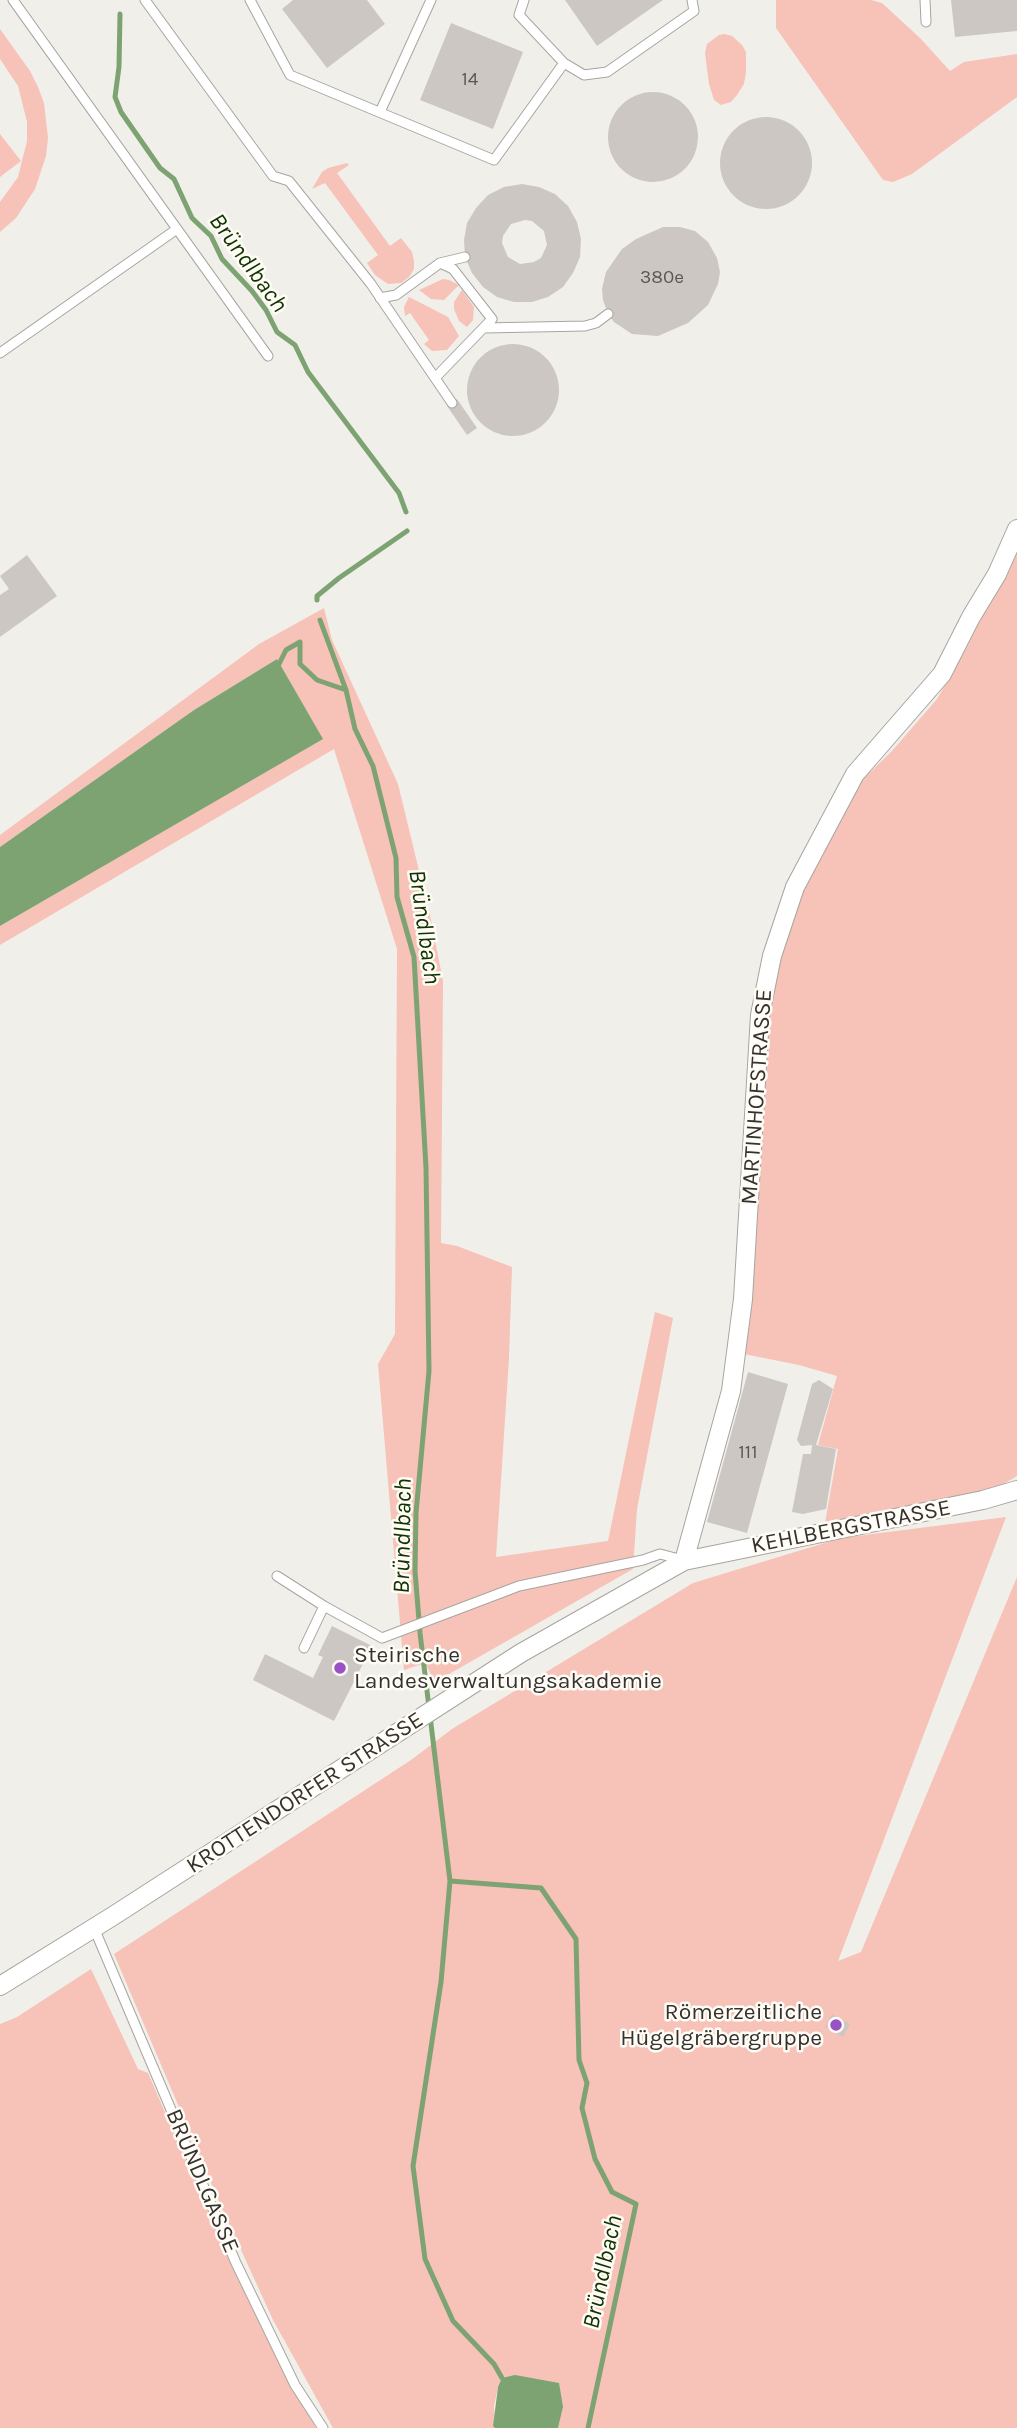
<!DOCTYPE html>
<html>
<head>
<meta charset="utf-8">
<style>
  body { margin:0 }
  canvas { display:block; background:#f1efe9 }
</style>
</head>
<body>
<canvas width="1017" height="2428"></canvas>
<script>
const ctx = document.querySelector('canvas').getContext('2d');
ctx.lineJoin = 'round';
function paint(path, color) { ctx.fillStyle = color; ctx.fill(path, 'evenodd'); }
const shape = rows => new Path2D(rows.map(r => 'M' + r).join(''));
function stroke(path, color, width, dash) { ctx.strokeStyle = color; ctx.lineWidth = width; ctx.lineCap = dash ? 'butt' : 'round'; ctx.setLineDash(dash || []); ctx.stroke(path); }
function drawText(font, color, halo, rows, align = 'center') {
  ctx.font = font + ' Karla,sans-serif'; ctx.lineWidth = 5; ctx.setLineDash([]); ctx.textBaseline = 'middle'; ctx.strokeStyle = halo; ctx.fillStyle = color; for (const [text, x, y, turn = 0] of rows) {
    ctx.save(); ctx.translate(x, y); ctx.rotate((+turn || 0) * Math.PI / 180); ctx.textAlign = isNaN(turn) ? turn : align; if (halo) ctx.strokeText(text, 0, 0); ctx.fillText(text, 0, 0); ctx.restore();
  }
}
const green = shape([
  [776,0,871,0,882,3,920,38,950,71,964,62,1017,54,1017,97,912,174,893,182,883,180,776,28],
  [0,29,30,71,38,87,44,103,48,138,46,156,35,189,16,218,0,232,0,202,18,177,27,141,27,122,18,86,0,59],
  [724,34,732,36,742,45,746,52,746,72,744,84,737,95,731,102,721,105,714,100,709,84,705,53,707,44,719,35],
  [0,134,21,161,0,177],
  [347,163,349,165,337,173,390,246,401,238,412,252,414,261,414,269,409,277,401,283,388,284,375,275,367,263,378,255,325,183,312,189,322,172,328,168],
  [443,279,449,280,459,285,444,300,431,299,419,290],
  [462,290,474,307,473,320,467,327,459,321,454,309,454,302],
  [409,297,448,317,459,336,447,350,432,351,424,344,429,340,410,313,405,316,404,307],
  [1017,547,1017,1476,995,1489,825,1523,838,1449,818,1445,837,1376,799,1365,739,1353,769,981,796,892,826,839,862,780,892,751,937,699,965,651],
  [324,608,332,640,398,784,431,920,443,981,441,1243,457,1246,512,1267,509,1358,496,1557,608,1541,655,1312,673,1318,637,1509,633,1569,435,1682,425,1663,404,1670,378,1364,395,1334,397,949,334,749,0,945,0,926,322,739,277,659,194,710,0,847,0,835,259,644],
  [1006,1517,838,1961,861,1952,1017,1577,1017,2428,558,2428,563,2407,498,2387,494,2406,495,2428,333,2428,273,2320,221,2206,114,1954,411,1760,452,1729,693,1583,841,1538],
  [91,1969,138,2069,148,2073,233,2269,281,2368,316,2428,0,2428,0,2024,17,2017]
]);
const water = shape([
  [277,659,323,739,0,926,0,847,194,710],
  [515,2375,559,2383,563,2407,558,2428,495,2428,493,2426,498,2387,502,2378]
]);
const stream = shape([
  [120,14,119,67,115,97,121,112,160,168,174,179,192,218,211,236,222,259,252,291,266,310,277,332,295,345,308,372,399,493,406,512],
  [317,600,317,596,339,578,407,531],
  [320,620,346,690,355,729,373,766,396,858,397,897,414,957,426,1168,429,1371,416,1513,415,1571,420,1633,450,1881,541,1888,576,1939,579,2060,587,2083,582,2108,595,2159,612,2192,636,2204,588,2428],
  [279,664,286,650,300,642,300,664,317,680,346,690],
  [450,1881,441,1982,413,2166,425,2259,453,2321,494,2364,502,2378]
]);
const building = shape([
  [293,0,367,0,385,24,327,68,282,9],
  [565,0,663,0,597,46],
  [951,0,1017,0,1017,31,955,37],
  [451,23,523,52,493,129,420,100],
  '608 137a45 45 0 1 1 90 0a45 45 0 1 1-90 0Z',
  '720 163a46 46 0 1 1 92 0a46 46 0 1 1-92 0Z',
  [522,184,539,187,555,194,568,206,577,222,581,239,580,257,573,273,563,287,548,297,532,302,514,302,497,297,483,287,472,273,465,257,464,240,467,223,476,208,488,195,504,187],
  [525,220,532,221,544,231,547,245,541,258,534,262,520,264,508,257,502,243,503,236,511,224],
  [663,227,680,227,695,231,708,242,717,258,720,272,718,284,708,305,688,323,658,336,632,334,614,322,608,314,603,300,602,289,606,272,622,249,636,239],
  '467 390a46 46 0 1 1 92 0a46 46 0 1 1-92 0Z',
  [457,399,477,428,467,435,447,406],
  [27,555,57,596,0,637,0,595,9,589,0,576],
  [748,1372,788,1384,747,1533,707,1522],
  [819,1380,833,1389,816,1445,836,1449,826,1509,803,1514,792,1512,803,1454,811,1454,812,1445,801,1446,797,1440,812,1384],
  [332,1626,372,1646,334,1721,253,1680,265,1654,313,1678,323,1657,318,1655],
  [832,2014,850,2024,843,2037,825,2027]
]);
const service = shape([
  [13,0,268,356],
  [145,0,273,176,289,181,371,284,452,403],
  [250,0,290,75,494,160,564,63],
  [524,0,519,15,564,63,584,75,607,72,694,11,692,0],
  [925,0,926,22],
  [380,112,431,0],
  [380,298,396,295,440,263,465,257],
  [484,328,585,326,596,323,608,314],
  [0,353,177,229],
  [435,378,492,319,453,269,440,263],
  [277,1576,324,1606],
  [304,1648,324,1606,382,1638,519,1586,643,1560,660,1554,683,1560],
  [94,1928,236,2263,295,2385,323,2428]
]);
const minor = shape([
  [684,1561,731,1391,743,1299,760,1015,772,956,795,887,855,774,942,674,971,617,997,574,1017,529],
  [0,1986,113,1916,521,1653,684,1561,983,1500,1017,1490]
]);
const markers = [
  [340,1668,7,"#9952c5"],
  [836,2025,7,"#9952c5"]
];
const numberNames = [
  ["14",470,80],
  ["380e",662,278],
  ["111",748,1453]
];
const streetNames = [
  ["MARTINHOFSTRASSE",757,1097,-86],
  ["KEHLBERGSTRASSE",851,1527,-11],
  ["KROTTENDORFER STRASSE",305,1793,-33],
  ["BRÜNDLGASSE",202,2181,67]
];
const poiNames = [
  ["Steirische",354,1655],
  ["Landesverwaltungsakademie",354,1681],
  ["Römerzeitliche",822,2012,"right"],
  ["Hügelgräbergruppe",822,2038,"right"]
];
const waterNames = [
  ["Bründlbach",248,263,54],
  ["Bründlbach",424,927,82],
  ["Bründlbach",403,1536,-89],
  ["Bründlbach",603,2272,-78]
];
paint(green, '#f7c2b8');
paint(water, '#7ea373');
stroke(stream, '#7ea373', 5);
paint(building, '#ccc7c3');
stroke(service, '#a8a5a0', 11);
stroke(minor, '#a8a5a0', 20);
stroke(service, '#fff', 9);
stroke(minor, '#fff', 18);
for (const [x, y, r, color] of markers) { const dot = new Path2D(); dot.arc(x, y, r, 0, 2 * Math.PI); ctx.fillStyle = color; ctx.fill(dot); stroke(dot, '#fffcf6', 2.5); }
drawText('19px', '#595755', null, numberNames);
drawText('23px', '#333230', '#fffcf6', streetNames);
drawText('23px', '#333230', '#fffcf6', poiNames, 'left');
drawText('italic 24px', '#103401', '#fffcf6', waterNames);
</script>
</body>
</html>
